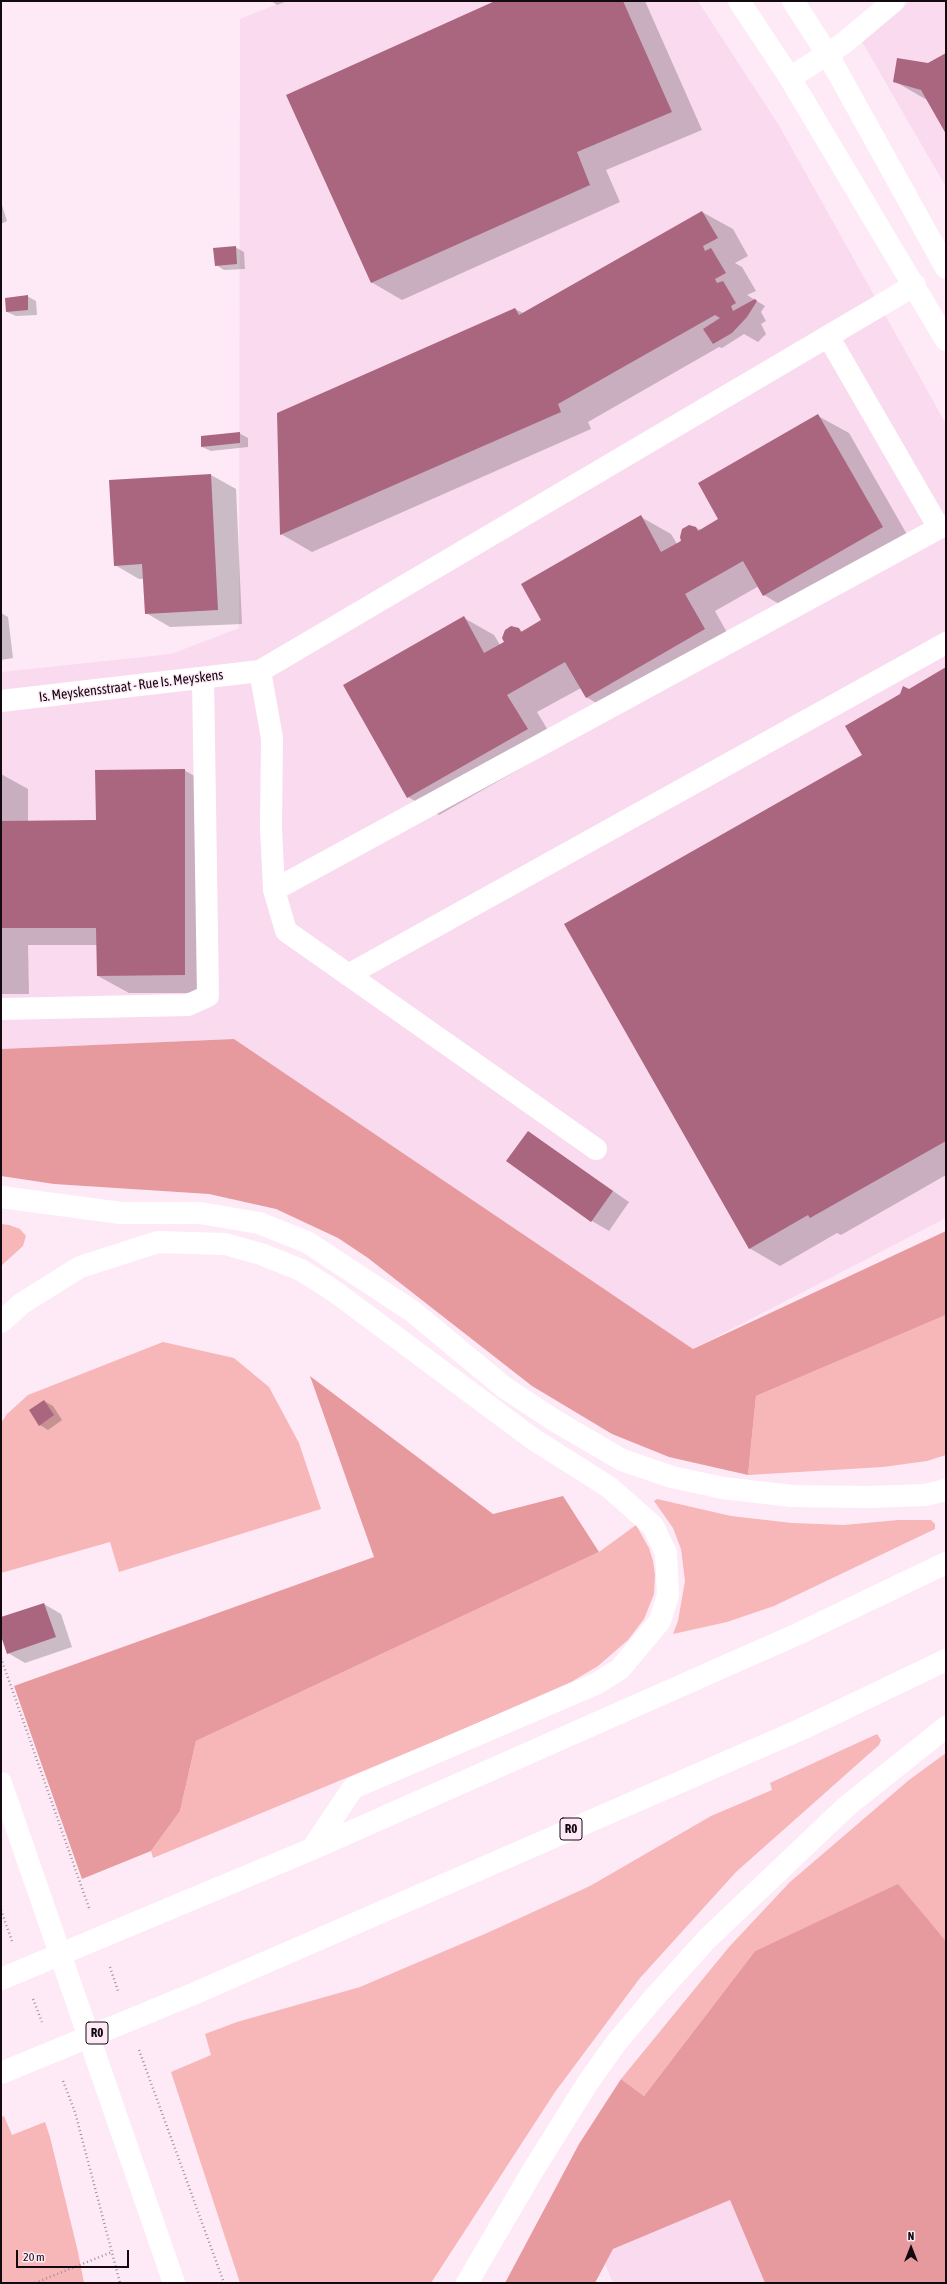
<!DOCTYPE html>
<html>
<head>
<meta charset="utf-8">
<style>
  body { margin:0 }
  #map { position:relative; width:947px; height:2284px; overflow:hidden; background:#feeaf7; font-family:"Asap Condensed",sans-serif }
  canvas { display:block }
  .frame { position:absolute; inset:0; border:2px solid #130910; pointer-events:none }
  .north { position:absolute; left:891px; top:2228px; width:40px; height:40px; -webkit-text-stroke:3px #feeaf7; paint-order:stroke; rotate:0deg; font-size:11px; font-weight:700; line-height:16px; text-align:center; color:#130910 }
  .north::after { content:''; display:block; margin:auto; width:14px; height:18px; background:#130910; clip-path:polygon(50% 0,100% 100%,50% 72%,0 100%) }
  .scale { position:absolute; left:16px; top:2250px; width:113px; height:18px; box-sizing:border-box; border:2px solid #130910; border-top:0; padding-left:5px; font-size:12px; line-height:14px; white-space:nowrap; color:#130910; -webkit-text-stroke:3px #feeaf7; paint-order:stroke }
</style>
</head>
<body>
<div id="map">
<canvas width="947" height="2284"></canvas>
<div class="frame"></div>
<div class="north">N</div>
<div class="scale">20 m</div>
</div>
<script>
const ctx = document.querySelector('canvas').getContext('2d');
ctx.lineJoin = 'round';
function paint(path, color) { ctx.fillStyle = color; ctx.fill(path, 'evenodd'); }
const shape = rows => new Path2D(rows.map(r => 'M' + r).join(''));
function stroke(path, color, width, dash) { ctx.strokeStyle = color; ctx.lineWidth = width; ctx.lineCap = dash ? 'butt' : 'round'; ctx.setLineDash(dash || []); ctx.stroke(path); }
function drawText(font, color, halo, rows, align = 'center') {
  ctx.font = font + ' "Asap Condensed",sans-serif'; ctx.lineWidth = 3; ctx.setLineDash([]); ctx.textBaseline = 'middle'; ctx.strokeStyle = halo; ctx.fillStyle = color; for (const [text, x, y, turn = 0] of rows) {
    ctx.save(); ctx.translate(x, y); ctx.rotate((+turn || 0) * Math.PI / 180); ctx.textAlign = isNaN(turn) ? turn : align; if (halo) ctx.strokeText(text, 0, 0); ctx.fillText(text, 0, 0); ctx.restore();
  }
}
const built = shape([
  [285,1,698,1,780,127,946,424,946,1218,693,1349,234,1039,1,1049,1,672,171,654,239,628,240,19],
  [910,1,946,1,946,187,861,40],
  [730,2200,765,2283,613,2283,605,2264,613,2249]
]);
const green = shape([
  [1,1224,9,1225,20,1229,26,1236,23,1246,1,1266],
  [946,1315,946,1455,927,1461,883,1467,748,1475,756,1396],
  [163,1342,234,1358,269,1387,299,1443,321,1509,119,1572,110,1542,1,1573,1,1423,7,1414,28,1395],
  [657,1499,731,1516,792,1523,844,1525,898,1520,931,1520,935,1524,935,1529,774,1606,727,1622,673,1634,678,1621,685,1581,681,1549,673,1528,654,1501],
  [636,1525,649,1548,653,1561,655,1575,654,1594,644,1619,628,1640,598,1666,571,1682,457,1732,153,1858,151,1851,180,1811,196,1741,599,1552],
  [877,1734,881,1740,879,1745,736,1872,640,1978,555,2092,431,2283,240,2283,171,2072,211,2055,205,2034,237,2022,360,1987,487,1933,590,1886,711,1816,772,1790,770,1783],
  [946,1753,946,1941,898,1885,755,1951,644,2096,621,2079,729,1947,790,1882,909,1780],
  [4,2116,12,2135,45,2122,50,2137,78,2252,84,2283,1,2283,1,2117]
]);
const forest = shape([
  [234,1039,693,1349,946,1231,946,1315,756,1396,748,1475,669,1457,612,1434,532,1386,368,1258,338,1238,276,1209,209,1194,54,1184,1,1176,1,1049],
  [310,1376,493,1514,563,1496,599,1552,196,1741,180,1811,151,1851,82,1879,14,1686,374,1557],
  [898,1884,946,1941,946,2283,765,2283,730,2200,613,2249,595,2283,505,2283,579,2144,621,2079,644,2096,755,1951]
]);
const shadow = shape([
  [271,1,287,1,277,5],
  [497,1,645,1,702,130,606,170,620,202,402,300,371,282],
  [946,54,946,132,927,100,894,81],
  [1,202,7,221,1,224],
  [702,212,733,229,748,256,735,263,742,267,756,291,747,295,765,306,761,312,766,321,761,324,766,334,758,342,744,334,722,348,719,347,588,422,591,429,312,552,281,534,515,309,523,313],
  [235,247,244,252,245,269,224,270,216,265],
  [27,296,36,301,37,315,16,316,7,312],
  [818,416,849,433,913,545,794,613,764,595,759,586,715,611,735,647,617,715,586,697,581,688,537,712,558,747,439,815,408,797,464,618,494,635,500,645,519,629,523,632,542,620,641,517,671,534,677,544,696,528,701,530,720,520],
  [239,433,248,438,248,447,211,451,202,447],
  [211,475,236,489,242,624,170,627,146,613,144,579,139,579,115,565],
  [1,613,8,617,13,658,1,660],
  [946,669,946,1175,841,1235,837,1233,780,1266,749,1248,863,756,909,690],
  [184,770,215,788,216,993,129,993,98,976,98,945,28,945,29,994,1,994,1,774,28,789,28,822,97,821],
  [528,1132,629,1202,609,1231,592,1221],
  [44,1401,53,1406,62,1420,48,1430,40,1425],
  [44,1604,61,1614,72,1647,25,1663,8,1653,1,1633,1,1618]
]);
const building = shape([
  [495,1,623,1,672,112,577,152,590,185,371,283,286,95],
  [946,53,946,134,921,90,893,82,897,58,928,63],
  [702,211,718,238,703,246,705,251,711,248,726,273,715,279,717,283,723,281,736,303,731,306,733,311,755,299,757,301,747,317,732,333,713,344,703,329,720,318,715,315,558,404,561,412,280,535,277,413,515,308,519,315],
  [236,246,237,264,215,266,213,248],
  [28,295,28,310,6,312,5,298],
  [818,414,883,527,763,596,743,561,685,594,705,629,586,698,565,662,507,695,528,729,407,798,343,685,464,616,484,653,504,642,502,638,505,630,511,626,519,628,521,632,541,620,521,584,641,515,661,552,681,541,680,537,682,529,689,525,696,527,698,531,718,519,698,483],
  [240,432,240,443,201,447,201,436],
  [211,474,218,610,145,614,142,564,114,566,109,480],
  [946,667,946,1141,810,1218,808,1215,749,1249,564,924,862,755,845,726,900,694,903,686,909,689],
  [185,769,185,975,97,976,96,928,1,928,1,821,96,820,95,770],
  [528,1131,613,1191,591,1222,506,1161],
  [44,1400,54,1415,39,1426,29,1410],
  [44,1603,56,1637,7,1654,1,1636,1,1617]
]);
const path = shape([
  [1,1658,89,1908],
  [1,1910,12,1941],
  [110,1967,118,1991],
  [33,1999,42,2022],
  [139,2050,224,2283],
  [63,2081,75,2112,120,2283],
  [35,2283,112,2252]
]);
const minor = shape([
  [739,1,790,78,946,340],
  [793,1,828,55,946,268],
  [790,78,844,43,894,1],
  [260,671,272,738,271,828,274,890,286,931,596,1149],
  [1,701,260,671,915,285],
  [274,890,939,528,828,336],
  [348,975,946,643],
  [1,1009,188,1005,208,996,203,678]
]);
const major = shape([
  [1,1783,174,2283]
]);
const highway = shape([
  [1,1197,121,1213,200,1213,259,1223,307,1242,412,1311,505,1388,557,1422,622,1460,672,1477,723,1488,792,1496,868,1497,925,1495,946,1490],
  [1,1322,21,1304,80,1267,158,1242,225,1244,261,1254,301,1270,334,1291,533,1439,609,1487,653,1526,666,1553,668,1595,660,1621,620,1669,596,1684,353,1788,312,1849],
  [1,1979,312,1849,800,1633,946,1563],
  [1,2073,193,1994,802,1729,946,1660],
  [467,2283,532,2172,587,2084,616,2043,653,1999,707,1939,847,1806,946,1727]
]);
const shields = [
  [571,1829,22],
  [97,2033,22]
];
const shieldNames = [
  ["R0",571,1829],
  ["R0",97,2033]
];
const streetNames = [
  ["Is. Meyskensstraat - Rue Is. Meyskens",131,686,-7]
];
paint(built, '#fadaef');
paint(green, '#f7b6b8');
paint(forest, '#e79a9d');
paint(shadow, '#0003');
paint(building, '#aa667e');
stroke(path, '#a0909b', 2.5, [1, 3]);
stroke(minor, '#fff', 22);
stroke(major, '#fff', 22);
stroke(highway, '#fff', 22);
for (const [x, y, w] of shields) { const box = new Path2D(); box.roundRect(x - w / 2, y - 11, w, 22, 3); ctx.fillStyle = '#feeaf7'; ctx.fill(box); stroke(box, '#130910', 1); }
drawText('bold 13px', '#130910', null, shieldNames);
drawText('14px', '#130910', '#feeaf7', streetNames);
</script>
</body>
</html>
